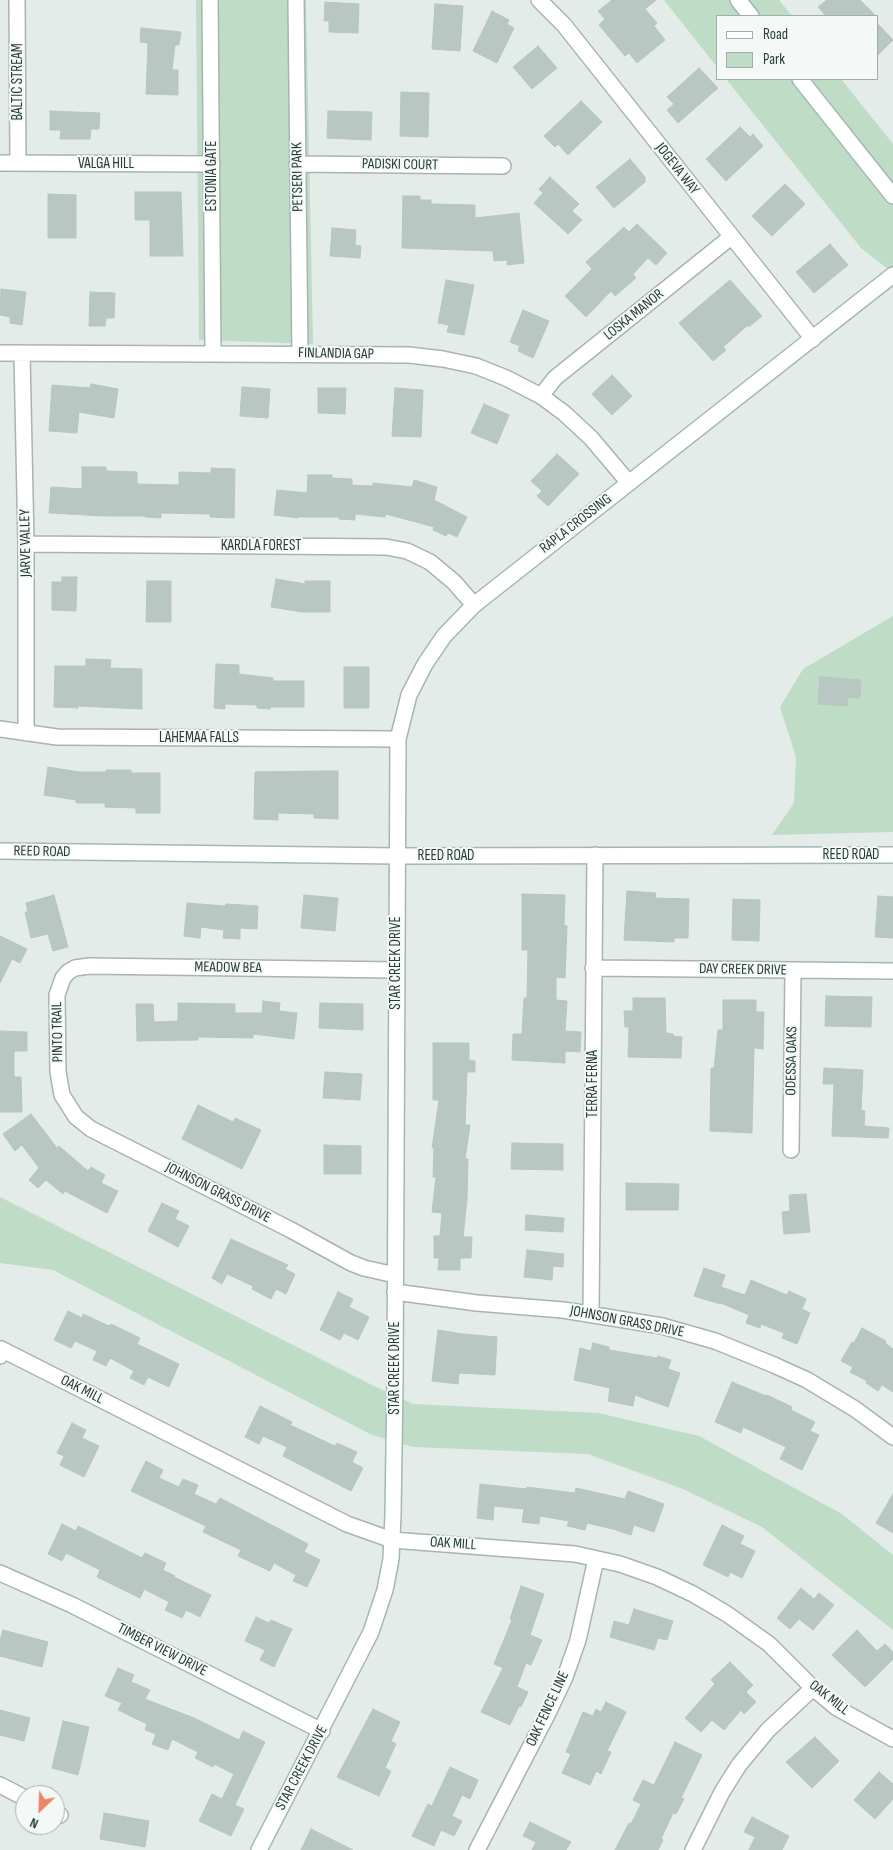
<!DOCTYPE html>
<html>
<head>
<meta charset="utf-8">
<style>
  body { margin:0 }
  #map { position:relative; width:893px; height:1850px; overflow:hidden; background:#e4ece9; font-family:"Sofia Sans Condensed",sans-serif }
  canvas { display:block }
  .legend { position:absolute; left:716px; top:15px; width:162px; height:65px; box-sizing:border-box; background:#f4f9f7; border:1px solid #a1aeaa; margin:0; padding:6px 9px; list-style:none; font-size:15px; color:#243d36 }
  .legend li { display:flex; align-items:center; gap:10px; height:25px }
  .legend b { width:25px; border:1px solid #a1aeaa }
  .north { position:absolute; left:15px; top:1785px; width:50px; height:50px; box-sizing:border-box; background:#f4f9f7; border:1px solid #a1aeaa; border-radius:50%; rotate:204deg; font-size:14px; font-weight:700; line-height:20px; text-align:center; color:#243d36 }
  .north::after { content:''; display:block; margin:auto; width:18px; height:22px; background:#ea8664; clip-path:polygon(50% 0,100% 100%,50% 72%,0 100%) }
</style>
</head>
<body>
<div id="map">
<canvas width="893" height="1850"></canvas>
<ul class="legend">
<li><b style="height:6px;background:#fff"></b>Road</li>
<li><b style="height:14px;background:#bedcc6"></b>Park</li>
</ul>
<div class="north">N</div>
</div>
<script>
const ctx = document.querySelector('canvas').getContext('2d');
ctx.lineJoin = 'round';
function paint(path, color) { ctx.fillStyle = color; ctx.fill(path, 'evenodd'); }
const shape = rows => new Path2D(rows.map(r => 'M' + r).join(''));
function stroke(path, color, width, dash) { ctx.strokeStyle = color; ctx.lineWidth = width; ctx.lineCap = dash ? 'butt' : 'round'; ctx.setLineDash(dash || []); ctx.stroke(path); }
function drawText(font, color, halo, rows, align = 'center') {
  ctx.font = font + ' "Sofia Sans Condensed",sans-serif'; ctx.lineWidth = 4; ctx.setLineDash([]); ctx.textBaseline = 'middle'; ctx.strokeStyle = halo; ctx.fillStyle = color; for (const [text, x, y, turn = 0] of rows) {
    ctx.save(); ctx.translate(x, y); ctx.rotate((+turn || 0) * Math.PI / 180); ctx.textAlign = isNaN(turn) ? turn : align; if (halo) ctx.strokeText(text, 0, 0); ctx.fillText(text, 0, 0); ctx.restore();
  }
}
const green = shape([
  [196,0,306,0,313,344,199,340],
  [664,0,779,0,792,16,717,16,717,67],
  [726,79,841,79,893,144,893,273,861,248],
  [893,616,893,832,772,835,794,803,796,757,780,707,803,669],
  [820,677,861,680,860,698,848,697,847,706,818,704],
  [0,1197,374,1386,413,1404,598,1413,699,1436,842,1514,893,1555,893,1630,762,1527,683,1489,588,1454,413,1447,372,1435,53,1270,0,1263]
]);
const building = shape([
  [612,0,656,0,645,9,657,23,654,26,665,40,637,63,629,53,625,56,599,25,605,19,598,11,612,0],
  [827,0,860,0,876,16,826,16,818,7,827,0],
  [325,2,359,4,358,33,329,32,329,21,324,21,325,2],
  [435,4,463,6,460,51,432,49,435,4],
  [492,11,509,20,507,24,514,28,497,63,473,51,492,11],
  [877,23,893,40,877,56,877,23],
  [141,28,181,32,179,45,175,45,172,70,178,70,178,95,146,94,148,43,140,42,141,28],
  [538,46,557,68,532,89,513,67,538,46],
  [699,68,718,88,678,123,667,110,674,104,667,97,699,68],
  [401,92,429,93,428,137,400,136,401,92],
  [581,101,602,122,568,155,558,144,555,147,544,136,581,101],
  [50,111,100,113,99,129,91,129,90,139,60,139,61,130,50,130,50,111],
  [328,111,372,112,371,140,327,138,328,111],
  [740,127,750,137,753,134,763,146,726,181,706,159,740,127],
  [630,159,645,177,645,182,614,208,596,187,630,159],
  [550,177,579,204,572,211,582,220,568,234,534,203,543,193,539,189,550,177],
  [785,184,805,204,772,236,752,216,785,184],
  [135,192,181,192,183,256,150,256,150,220,135,220,135,192],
  [48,194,76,195,76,238,48,238,48,194],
  [403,196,420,196,420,200,431,200,431,204,475,205,475,218,519,213,524,263,507,265,507,260,494,261,493,251,402,248,403,196],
  [637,224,667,253,656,265,648,258,633,274,636,278,615,296,611,291,586,317,565,296,592,269,586,262,624,227,629,232,637,224],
  [332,228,356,230,355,245,361,246,360,258,330,256,332,228],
  [830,244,848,265,814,293,796,272,830,244],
  [446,280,474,285,464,335,447,332,449,325,438,323,446,280],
  [730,280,762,316,749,327,748,325,723,347,726,350,713,361,679,323,730,280],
  [1,289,26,292,22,325,10,323,10,317,0,315,1,289],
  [90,292,115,293,114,318,106,318,105,326,89,326,90,292],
  [523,310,549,321,533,358,518,351,520,346,510,342,523,310],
  [612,375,632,396,612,415,592,394,612,375],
  [91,384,118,389,114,418,79,412,77,433,49,431,52,385,90,388,91,384],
  [242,387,270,389,268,418,240,416,242,387],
  [318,388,346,388,345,414,318,413,318,388],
  [395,388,423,390,421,437,392,436,395,388],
  [484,404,509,415,497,444,471,433,484,404],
  [557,454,579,474,548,506,537,496,542,491,531,481,557,454],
  [82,467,106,467,106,471,137,472,137,484,179,485,179,472,211,473,211,468,235,469,234,518,210,517,210,514,161,513,161,518,145,517,145,516,105,516,49,513,51,487,82,489,82,467],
  [308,475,332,475,332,478,352,479,352,485,373,486,373,483,412,487,414,480,437,487,434,500,467,517,457,537,448,533,446,536,433,530,434,527,386,514,385,517,355,514,355,520,339,519,339,517,298,517,298,518,274,515,277,490,307,493,308,475],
  [62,577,77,577,76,611,52,610,52,582,62,582,62,577],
  [276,579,305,584,305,581,330,581,330,612,302,612,271,607,276,579],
  [147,581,171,581,171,622,146,622,147,581],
  [86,659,111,660,110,668,142,669,142,709,78,706,78,708,54,707,55,666,86,666,86,659],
  [216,664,239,665,239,674,273,678,273,681,304,681,304,707,270,707,270,709,257,708,257,705,225,704,225,709,214,708,216,664],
  [344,667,369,667,369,708,344,708,344,667],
  [820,677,861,680,860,698,848,697,847,706,818,704,820,677],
  [48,767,79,772,106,772,106,770,131,770,131,773,160,773,160,813,136,813,136,808,105,807,105,803,76,803,76,800,44,795,48,767],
  [324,771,338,771,338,819,314,818,314,814,278,813,278,820,254,819,255,772,324,771],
  [627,891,656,893,655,898,689,899,688,938,674,938,674,942,624,940,627,891],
  [522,894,565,895,564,925,567,926,565,978,556,977,556,1000,567,1001,565,1031,581,1032,580,1052,565,1051,565,1063,512,1060,513,1034,522,1034,524,998,527,998,528,950,522,950,522,894],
  [54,895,68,947,53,951,48,934,31,938,25,912,28,912,26,903,54,895],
  [304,895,338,898,335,931,301,928,304,895],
  [878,896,893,897,893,938,875,937,878,896],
  [733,899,760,900,759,941,732,940,733,899],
  [187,903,225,906,226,904,258,906,257,929,240,928,240,939,223,938,224,930,201,927,200,938,184,936,187,903],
  [0,936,27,949,20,963,12,959,0,983,0,936],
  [826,996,872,997,871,1027,825,1026,826,996],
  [633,998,665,998,666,1033,673,1034,673,1036,682,1037,681,1058,628,1057,629,1027,625,1027,624,1011,633,1011,633,998],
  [723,1000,756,1000,756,1012,764,1012,763,1049,754,1048,752,1133,710,1131,711,1068,714,1068,718,1030,723,1030,723,1000],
  [263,1001,280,1003,279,1011,297,1013,294,1039,253,1034,253,1038,198,1037,198,1040,137,1041,136,1004,153,1004,154,1022,178,1021,178,1003,235,1004,235,1013,262,1013,263,1001],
  [320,1003,363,1004,363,1030,319,1028,320,1003],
  [0,1031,27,1032,27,1051,14,1051,14,1077,21,1077,22,1112,0,1112,0,1031],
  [433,1043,469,1043,469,1060,475,1061,475,1072,467,1072,465,1125,470,1125,465,1159,468,1159,467,1199,463,1237,472,1237,471,1258,460,1258,460,1270,438,1270,439,1258,434,1258,434,1236,440,1236,442,1213,432,1212,436,1177,433,1177,434,1148,432,1148,439,1100,433,1100,433,1043],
  [824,1068,863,1070,861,1110,865,1111,864,1126,889,1128,888,1138,832,1136,834,1084,823,1084,824,1068],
  [325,1072,362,1074,360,1100,323,1098,325,1072],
  [198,1105,233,1122,235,1118,261,1130,242,1169,182,1139,198,1105],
  [31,1114,57,1148,59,1146,88,1171,91,1167,105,1175,101,1183,118,1191,107,1213,65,1191,63,1194,46,1180,38,1188,29,1180,39,1168,22,1145,15,1151,3,1134,31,1114],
  [512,1143,563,1144,563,1170,511,1169,512,1143],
  [324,1145,361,1146,361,1174,324,1174,324,1145],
  [626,1183,679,1184,678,1210,626,1210,626,1183],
  [806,1194,810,1232,784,1234,782,1212,790,1211,789,1195,806,1194],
  [162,1203,179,1211,175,1219,189,1226,178,1247,148,1231,162,1203],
  [526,1215,564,1218,563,1232,525,1230,526,1215],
  [231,1239,288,1265,285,1269,295,1274,286,1294,276,1289,271,1299,252,1289,253,1286,227,1274,222,1284,212,1278,231,1239],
  [527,1250,564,1254,563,1267,553,1266,552,1280,524,1277,527,1250],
  [704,1268,725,1275,721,1287,745,1295,751,1280,787,1295,789,1291,806,1299,802,1309,810,1313,797,1344,782,1338,784,1333,761,1324,760,1328,746,1323,749,1315,721,1303,720,1304,694,1296,704,1268],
  [338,1292,353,1299,349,1307,369,1317,358,1340,344,1333,340,1340,320,1330,338,1292],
  [68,1311,82,1318,83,1314,109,1326,111,1324,140,1338,137,1344,179,1364,169,1387,148,1377,144,1385,130,1378,134,1371,110,1358,106,1366,93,1360,97,1351,75,1341,71,1348,54,1340,68,1311],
  [862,1328,886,1341,885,1343,893,1349,893,1392,882,1385,878,1391,866,1383,867,1381,850,1372,853,1367,841,1361,852,1342,854,1343,862,1328],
  [438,1330,463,1334,497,1337,495,1375,459,1373,458,1384,432,1381,438,1330],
  [593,1343,609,1347,609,1350,657,1358,658,1356,671,1360,668,1369,680,1373,668,1407,635,1395,633,1406,608,1401,610,1388,574,1380,580,1348,591,1351,593,1343],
  [732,1382,766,1396,767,1395,792,1407,791,1410,815,1422,810,1431,819,1435,802,1470,780,1459,786,1447,743,1427,741,1433,715,1422,732,1382],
  [260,1406,292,1422,290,1425,335,1446,337,1443,357,1452,352,1462,363,1468,351,1491,283,1456,287,1447,263,1436,259,1444,245,1437,260,1406],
  [72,1423,86,1430,82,1438,99,1446,84,1477,60,1465,64,1456,57,1453,72,1423],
  [146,1461,163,1470,159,1478,179,1487,183,1479,198,1485,194,1494,216,1504,220,1498,308,1544,304,1552,320,1560,307,1587,293,1581,296,1575,274,1563,270,1571,238,1556,241,1550,203,1532,206,1526,131,1491,146,1461],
  [480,1484,526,1489,527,1487,575,1493,576,1488,625,1499,628,1491,664,1504,654,1532,634,1525,631,1535,613,1529,587,1523,585,1530,567,1526,569,1521,540,1516,539,1524,522,1522,524,1509,494,1506,493,1520,477,1518,480,1484],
  [893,1494,893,1533,876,1523,893,1494],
  [62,1524,76,1531,78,1526,142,1558,145,1553,166,1563,163,1570,175,1576,174,1577,211,1595,200,1617,186,1610,182,1618,165,1610,169,1602,144,1589,140,1598,97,1577,100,1570,66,1553,62,1561,48,1554,62,1524],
  [722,1525,744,1536,740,1544,755,1551,742,1578,730,1572,728,1577,703,1565,722,1525],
  [521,1586,544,1594,530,1635,542,1640,531,1665,526,1663,517,1687,528,1692,521,1707,519,1706,510,1725,481,1712,503,1668,494,1664,512,1620,510,1619,521,1586],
  [801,1588,814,1599,819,1593,834,1605,813,1630,799,1619,790,1629,777,1618,801,1588],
  [634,1609,673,1621,667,1640,658,1638,654,1650,610,1637,614,1621,629,1625,634,1609],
  [256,1617,269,1623,271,1620,292,1629,274,1667,260,1660,265,1650,245,1641,256,1617],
  [3,1630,48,1642,42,1667,0,1656,0,1640,3,1630],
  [857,1630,877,1651,885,1644,893,1652,893,1659,865,1687,832,1655,857,1630],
  [730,1662,753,1685,746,1692,756,1702,744,1714,741,1710,724,1730,712,1720,701,1732,685,1718,715,1684,711,1680,730,1662],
  [118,1668,134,1675,131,1682,150,1690,145,1699,194,1718,239,1740,243,1731,265,1742,235,1805,244,1809,231,1836,199,1821,212,1794,222,1799,234,1774,214,1764,213,1767,195,1758,198,1752,172,1739,168,1750,152,1744,156,1734,145,1730,147,1724,118,1710,122,1703,105,1696,118,1668],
  [606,1702,626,1712,607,1751,611,1752,601,1774,596,1771,590,1785,562,1773,571,1754,566,1752,583,1712,593,1716,596,1709,601,1712,606,1702],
  [373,1709,400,1722,391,1741,396,1744,385,1768,391,1771,379,1796,337,1777,373,1709],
  [0,1710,30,1718,24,1741,0,1735,0,1710],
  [63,1721,89,1727,78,1775,52,1768,63,1721],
  [815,1737,839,1761,812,1788,786,1762,815,1737],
  [675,1742,702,1755,681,1798,684,1799,676,1814,673,1813,661,1839,663,1840,658,1850,615,1850,629,1823,631,1824,641,1804,633,1800,643,1780,654,1785,675,1742],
  [450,1767,478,1780,470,1799,462,1795,452,1816,462,1821,454,1836,441,1830,434,1846,412,1836,428,1804,432,1806,450,1767],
  [879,1772,893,1784,893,1799,875,1819,854,1800,879,1772],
  [104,1813,149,1821,145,1847,100,1839,104,1813],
  [752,1817,789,1836,782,1850,749,1850,755,1837,744,1832,752,1817],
  [530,1822,571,1842,566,1850,532,1850,536,1842,523,1836,530,1822],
  [311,1829,353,1850,301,1850,311,1829]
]);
const street = shape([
  [17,0,18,163],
  [210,0,213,353],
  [296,0,300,354],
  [539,0,564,25,813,339],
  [0,163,212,164],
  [297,164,503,166],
  [0,353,409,355,443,359,476,366,506,378,541,396,564,413,591,438,629,483],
  [22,354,26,544,26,733],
  [541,396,555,378,731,237],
  [26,544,386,547,407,551,430,562,454,582,474,605],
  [0,729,57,737,398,739],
  [593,968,893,971],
  [791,1150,793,971],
  [395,1275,364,1268,351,1263,291,1230,91,1129,76,1117,62,1095,58,1072,57,995,63,978,68,972,75,968,89,966,396,970],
  [395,1292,477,1303,563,1310,662,1326,715,1341,774,1365,807,1380,855,1409,893,1437],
  [591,1313,595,855],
  [0,1356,1,1349,347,1524,392,1540,575,1554,620,1564,657,1577,693,1594,727,1614,769,1644,813,1688,837,1708,893,1739],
  [0,1785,25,1798],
  [55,1813,60,1815],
  [477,1850,548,1713,565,1677,578,1640,596,1559],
  [693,1850,722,1792,739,1765,768,1730,813,1688]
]);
const secondary = shape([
  [738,0,751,16],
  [800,79,893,196],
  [0,851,398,856,893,855],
  [0,1573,72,1605,322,1731],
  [259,1850,371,1632,385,1590,391,1559,393,1515,395,1381,398,739,409,695,425,664,444,636,474,605,893,275]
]);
const streetNames = [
  ["BALTIC STREAM",18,82,-90],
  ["VALGA HILL",106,164],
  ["PADISKI COURT",400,165,1],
  ["JOGEVA WAY",677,169,52],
  ["ESTONIA GATE",212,176,-90],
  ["PETSERI PARK",298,177,-91],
  ["LOSKA MANOR",634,315,-39],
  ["FINLANDIA GAP",336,354,1],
  ["RAPLA CROSSING",576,524,-38],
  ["JARVE VALLEY",26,543,-91],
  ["KARDLA FOREST",261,546],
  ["LAHEMAA FALLS",199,738],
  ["REED ROAD",42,852,1],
  ["REED ROAD",851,855],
  ["REED ROAD",446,856],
  ["STAR CREEK DRIVE",396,963,-90],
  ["MEADOW BEA",228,968,1],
  ["DAY CREEK DRIVE",743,970,1],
  ["PINTO TRAIL",58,1032,-91],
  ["ODESSA OAKS",792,1061,-89],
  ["TERRA FERNA",593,1084,-90],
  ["JOHNSON GRASS DRIVE",218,1193,27],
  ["JOHNSON GRASS DRIVE",627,1322,11],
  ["STAR CREEK DRIVE",395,1368,-90],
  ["OAK MILL",82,1390,27],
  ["OAK MILL",453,1544,4],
  ["TIMBER VIEW DRIVE",162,1650,27],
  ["OAK MILL",829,1698,38],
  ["OAK FENCE LINE",548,1709,-65],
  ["STAR CREEK DRIVE",302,1768,-62]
];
paint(green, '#bedcc6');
paint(building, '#b9c7c2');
stroke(building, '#b6c6bf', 1);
stroke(street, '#a7b4b0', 18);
stroke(secondary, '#a2b8b0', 18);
stroke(street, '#fff', 15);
stroke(secondary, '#fff', 15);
drawText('15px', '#243d36', '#f4f9f7', streetNames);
</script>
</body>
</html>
